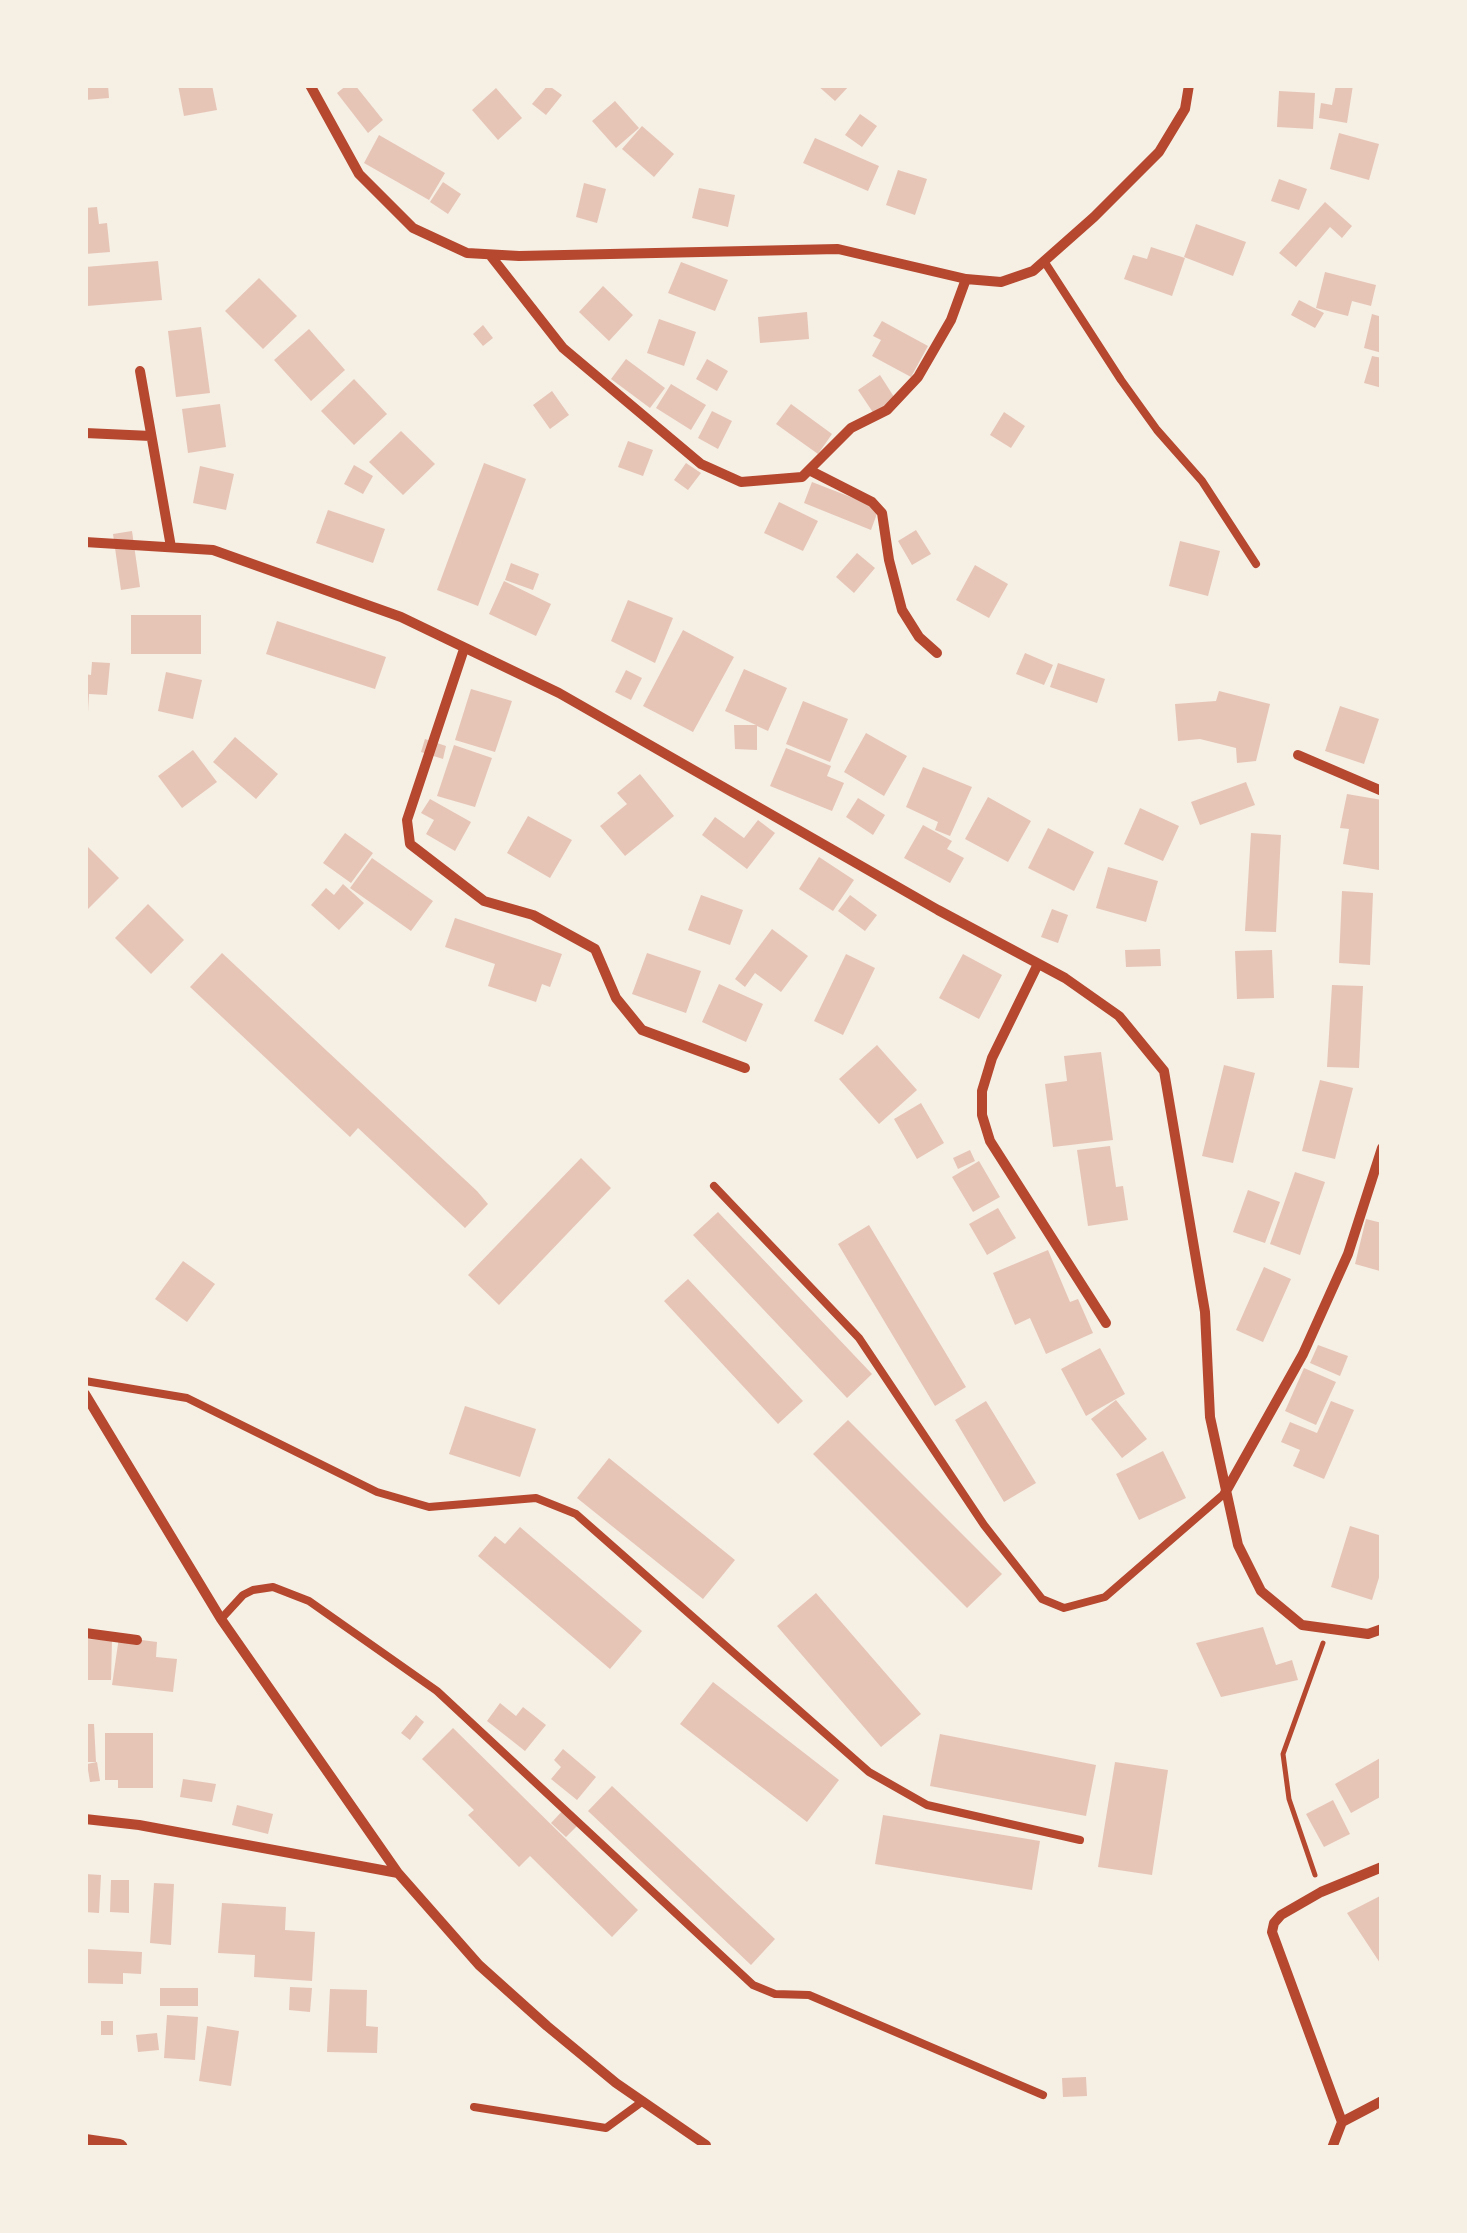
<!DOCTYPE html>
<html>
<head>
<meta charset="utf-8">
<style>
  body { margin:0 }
  #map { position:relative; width:1467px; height:2233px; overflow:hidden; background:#f6efe4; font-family:"Noto Sans",sans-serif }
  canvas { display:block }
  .frame { position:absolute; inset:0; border:88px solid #f6efe4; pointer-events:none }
</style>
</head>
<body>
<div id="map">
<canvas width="1467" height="2233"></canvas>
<div class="frame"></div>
</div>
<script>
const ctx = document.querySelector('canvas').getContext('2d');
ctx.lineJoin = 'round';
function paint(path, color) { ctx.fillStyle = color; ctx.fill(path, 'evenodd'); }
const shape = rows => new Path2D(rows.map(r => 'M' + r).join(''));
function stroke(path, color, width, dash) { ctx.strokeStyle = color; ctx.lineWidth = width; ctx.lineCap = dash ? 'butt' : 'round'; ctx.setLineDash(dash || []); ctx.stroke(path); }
const building = shape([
  [85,85,108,85,109,98,85,100],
  [178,85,212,85,217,110,184,116],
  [347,85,355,85,383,120,368,133,337,93],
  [548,85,562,95,546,115,532,104],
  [817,85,850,85,835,101],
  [1336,85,1353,85,1347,123,1319,118,1321,103,1332,105],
  [496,88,522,118,498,140,472,110],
  [1279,91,1315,93,1313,129,1277,127],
  [615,101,639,128,616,148,592,121],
  [860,114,877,126,862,147,845,135],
  [642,126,674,154,654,177,622,149],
  [1339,133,1379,144,1369,180,1330,169],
  [379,135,445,173,429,200,364,163],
  [815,138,879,166,868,191,803,163],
  [898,170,927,179,915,215,886,205],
  [1279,179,1307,189,1299,210,1271,201],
  [443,182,461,194,448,214,430,202],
  [584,183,606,189,597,223,576,217],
  [699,188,735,195,728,227,692,218],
  [1325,202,1352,226,1342,238,1330,227,1296,267,1279,253],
  [97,207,99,224,107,223,110,252,85,254,85,208],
  [1196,224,1246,242,1233,276,1184,257],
  [1151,247,1185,258,1172,296,1124,279,1133,255,1147,259],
  [158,261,162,300,87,306,85,267],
  [681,262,728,280,715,311,668,293],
  [1325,272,1376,285,1371,306,1352,301,1348,316,1316,308],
  [259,278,297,316,263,349,225,311],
  [603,286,633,315,609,341,579,312],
  [1299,300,1324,313,1315,328,1291,315],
  [807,312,809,339,760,343,758,317],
  [1372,314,1382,317,1382,353,1364,348],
  [659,319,696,332,684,366,647,353],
  [882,321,928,346,911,377,872,356,881,340,873,336],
  [483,325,493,338,483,346,473,334],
  [201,327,210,393,176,397,168,331],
  [309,329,345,370,311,401,274,360],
  [1372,356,1382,358,1382,388,1364,383],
  [626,359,665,388,650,408,611,379],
  [707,359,728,371,717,391,696,379],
  [880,375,896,400,874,414,858,390],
  [354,379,387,414,354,445,321,411],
  [671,384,706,405,691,430,656,408],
  [552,391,569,415,550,429,533,405],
  [220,404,226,447,188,453,182,409],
  [791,404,832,434,818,454,776,424],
  [712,411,732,421,718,449,698,438],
  [1004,412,1025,426,1011,448,990,435],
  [401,431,435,464,403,495,369,462],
  [628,441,653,450,643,476,618,467],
  [484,463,526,479,478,606,437,590],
  [686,463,701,473,688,490,674,480],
  [354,465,373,476,363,494,344,484],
  [200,466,234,474,226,510,193,503],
  [812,482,879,508,871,530,804,503],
  [779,502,818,521,803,551,764,533],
  [328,510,385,529,373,563,316,543],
  [916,530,931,554,912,565,898,541],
  [132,531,140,587,121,590,113,534],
  [1180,541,1220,551,1208,596,1169,586],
  [857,553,875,568,854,593,836,577],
  [511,563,539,574,533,590,505,580],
  [975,565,1008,584,989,618,956,600],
  [504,581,551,604,536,636,489,614],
  [628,600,673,618,655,663,611,641],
  [131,615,201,615,201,654,131,654],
  [277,621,386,657,375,689,266,654],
  [683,630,734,657,693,732,643,706],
  [1025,653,1053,665,1044,685,1016,674],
  [92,662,110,663,107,695,89,694,88,712,85,712,85,674,91,675],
  [1058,663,1105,679,1097,703,1050,687],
  [744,669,787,688,768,731,757,726,757,750,735,749,734,725,756,725,725,711],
  [626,670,642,678,631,700,615,692],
  [166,672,202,680,193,719,158,711],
  [471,689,512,701,495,752,455,740],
  [1219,691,1270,704,1256,761,1237,763,1236,748,1200,739,1178,741,1175,704,1216,701],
  [803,701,848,719,830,762,786,744],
  [1340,706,1379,719,1364,764,1325,751],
  [866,733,907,756,884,796,844,772],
  [235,737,278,774,256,799,213,762],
  [425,739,446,746,443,759,421,752],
  [454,745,492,758,475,807,437,796],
  [786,748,831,766,827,776,844,783,832,811,770,786],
  [193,750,217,782,182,808,158,776],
  [923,767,972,787,950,836,935,830,938,822,906,807],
  [640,774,674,816,625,856,600,826,627,804,617,793],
  [1246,782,1255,805,1200,825,1191,802],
  [1347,794,1382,800,1379,870,1343,864,1349,829,1340,828],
  [988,797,1031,821,1008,862,965,839],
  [858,798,885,815,873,835,846,817],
  [430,799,471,822,455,851,426,834,434,820,421,813],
  [1140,808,1179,826,1163,861,1124,844],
  [528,816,572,840,550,878,507,853],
  [715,817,744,838,758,820,775,833,747,869,702,835],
  [923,825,952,841,947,849,964,858,950,883,904,858],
  [1048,828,1094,852,1074,891,1028,868],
  [345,833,373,853,351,883,323,863],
  [1251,833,1281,835,1276,932,1245,931],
  [87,846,119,878,85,912,85,848],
  [819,857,854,880,833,911,799,889],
  [372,858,433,901,411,931,350,888],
  [1108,867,1158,881,1146,922,1096,908],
  [343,884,364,903,339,930,311,905,326,888,334,895],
  [1342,891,1373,893,1370,965,1339,963],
  [701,895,743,910,730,945,688,930],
  [850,895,877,915,865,931,838,911],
  [148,904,184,940,151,974,115,938],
  [1052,909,1068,915,1058,943,1041,937],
  [455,918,562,954,550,987,542,984,536,1002,488,986,495,964,445,947],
  [772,929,808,956,781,992,755,973,745,987,735,979],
  [1160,949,1161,966,1126,967,1125,950],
  [1272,950,1274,998,1237,999,1235,951],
  [222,953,477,1191,488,1204,465,1228,358,1128,350,1137,190,987],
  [647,953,701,971,686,1013,632,994],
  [846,954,875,968,843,1035,814,1021],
  [963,954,1002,975,979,1019,939,998],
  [719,984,763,1004,746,1042,702,1022],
  [1332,985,1363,986,1359,1068,1327,1067],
  [877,1045,917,1090,879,1124,839,1079],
  [1101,1052,1113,1140,1053,1147,1045,1084,1067,1081,1064,1056],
  [1224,1065,1255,1073,1233,1163,1202,1156],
  [1320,1080,1353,1088,1335,1159,1302,1151],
  [921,1103,944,1143,917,1159,894,1119],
  [1110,1146,1116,1187,1123,1186,1128,1220,1088,1226,1077,1150],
  [970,1150,975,1161,958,1169,953,1158],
  [581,1158,611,1188,499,1305,468,1275],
  [979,1161,1000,1197,973,1212,952,1177],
  [1295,1172,1325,1182,1300,1255,1270,1244],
  [1248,1190,1280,1202,1265,1243,1233,1232],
  [998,1208,1016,1238,987,1255,969,1224],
  [718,1212,872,1374,847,1398,693,1235],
  [1366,1219,1382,1223,1380,1271,1355,1264],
  [869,1225,966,1387,935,1406,838,1244],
  [1048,1250,1070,1302,1078,1299,1093,1333,1046,1354,1030,1318,1015,1325,993,1273],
  [183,1261,215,1284,187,1322,155,1299],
  [1264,1267,1291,1279,1263,1342,1236,1330],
  [688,1279,803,1401,778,1424,664,1301],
  [1318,1345,1348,1356,1340,1376,1310,1363],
  [1100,1348,1125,1394,1086,1416,1061,1369],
  [1304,1368,1336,1382,1316,1425,1285,1411],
  [1116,1400,1147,1439,1122,1458,1091,1419],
  [986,1401,1036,1483,1004,1502,955,1420],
  [1331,1401,1354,1410,1324,1479,1293,1466,1300,1450,1281,1442,1290,1422,1317,1433],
  [465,1406,536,1429,520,1477,449,1454],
  [848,1420,1002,1574,967,1608,813,1454],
  [1163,1451,1186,1498,1139,1520,1116,1474],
  [609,1458,735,1560,703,1599,577,1498],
  [1350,1526,1382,1536,1382,1568,1372,1600,1331,1587],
  [520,1527,642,1631,610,1669,478,1556,495,1536,505,1544],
  [816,1593,921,1714,881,1747,777,1626],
  [1263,1627,1276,1665,1292,1660,1298,1680,1221,1697,1196,1643],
  [119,1637,157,1642,156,1657,177,1659,173,1692,112,1685],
  [85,1639,112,1640,111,1680,85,1680],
  [713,1682,839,1780,807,1822,680,1724],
  [500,1703,516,1716,523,1707,546,1725,525,1751,487,1721],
  [416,1715,424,1722,410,1740,401,1733],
  [85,1724,94,1724,96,1762,85,1762],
  [453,1728,638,1910,612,1937,530,1856,519,1867,468,1815,474,1810,422,1759],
  [105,1733,153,1733,153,1788,118,1788,118,1780,105,1780],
  [940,1734,1096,1765,1086,1816,930,1786],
  [563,1749,596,1777,577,1800,551,1779,561,1767,554,1760],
  [1382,1757,1382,1796,1351,1813,1335,1784],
  [97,1762,100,1781,90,1782,87,1764],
  [1115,1762,1168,1770,1152,1875,1098,1867],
  [183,1779,216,1784,212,1802,180,1797],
  [612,1786,775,1939,751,1965,588,1811],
  [1333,1800,1350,1834,1324,1847,1306,1814],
  [237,1805,273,1814,268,1834,232,1825],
  [566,1807,581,1822,566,1837,551,1823],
  [883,1815,1040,1841,1032,1890,875,1864],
  [85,1874,101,1875,99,1913,85,1912],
  [111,1880,129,1880,129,1913,110,1912],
  [154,1883,174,1884,171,1945,150,1943],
  [1382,1895,1382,1966,1347,1913],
  [222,1903,286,1907,285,1930,315,1932,312,1981,254,1977,255,1955,218,1953],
  [85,1949,142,1952,141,1974,123,1973,123,1984,85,1983],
  [290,1987,312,1988,310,2012,289,2010],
  [160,1988,198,1988,198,2006,160,2006],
  [330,1989,367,1990,366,2026,378,2027,377,2053,327,2052],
  [167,2015,198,2017,195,2060,164,2058],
  [101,2021,113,2021,113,2035,101,2035],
  [207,2026,239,2031,231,2086,199,2081],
  [157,2033,159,2050,138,2052,136,2035],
  [1086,2077,1087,2096,1063,2097,1062,2078]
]);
const path = shape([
  [1315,1875,1289,1799,1283,1754,1323,1643]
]);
const service = shape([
  [1044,261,1121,380,1157,430,1202,481,1256,564],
  [714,1186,859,1338,984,1525,1042,1599,1064,1608,1105,1597,1225,1493],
  [85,1381,187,1398,377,1492,429,1507,536,1498,576,1514,869,1772,927,1805,1080,1840],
  [221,1619,243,1595,253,1590,273,1587,309,1601,437,1691,753,1985,775,1994,809,1995,1043,2095],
  [474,2107,606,2128,643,2101]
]);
const minor = shape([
  [310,85,359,174,413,228,467,253,519,256,838,249,966,279,1001,282,1033,271,1094,217,1159,152,1185,109,1189,85],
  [490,255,563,348,701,464,741,482,802,477,851,428,887,410,918,377,951,320,966,279],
  [140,371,171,547],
  [85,433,151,436],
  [811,471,872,502,882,513,889,560,902,610,919,637,937,653],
  [85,542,213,550,401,617,559,693,938,910,1065,978,1119,1016,1164,1071,1205,1312,1210,1417,1238,1545,1261,1591,1302,1625,1368,1634,1382,1629],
  [464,649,407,820,410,844,484,901,533,915,595,949,616,998,642,1030,745,1068],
  [1298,755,1382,791],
  [1038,964,992,1058,982,1091,982,1115,990,1141,1106,1323],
  [85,1394,221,1619,398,1873,479,1965,547,2026,616,2083,706,2145,706,2148],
  [1225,1493,1303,1354,1348,1254,1382,1148],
  [85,1633,137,1640],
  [85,1819,139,1825,398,1873],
  [1342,2122,1382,2101],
  [1332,2148,1342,2122,1272,1932,1274,1923,1281,1915,1321,1892,1382,1867]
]);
const tertiary = shape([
  [85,2143,119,2148]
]);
paint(building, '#e6c5b7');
stroke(path, '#b5482f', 5);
stroke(service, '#b5482f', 8);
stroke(minor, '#b5482f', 10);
stroke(tertiary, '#b5482f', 18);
</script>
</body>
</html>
